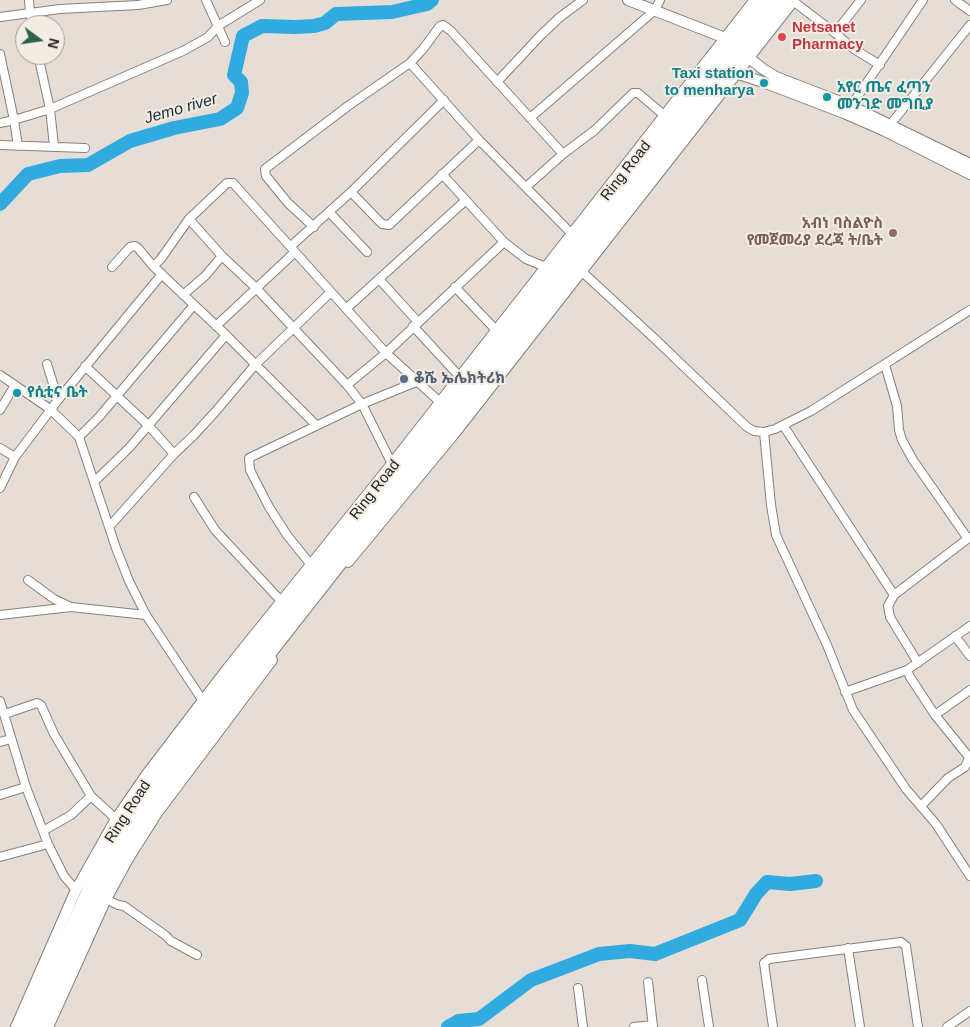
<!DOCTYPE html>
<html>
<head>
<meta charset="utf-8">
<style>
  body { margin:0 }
  #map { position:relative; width:970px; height:1027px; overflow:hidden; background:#e6ded6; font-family:Arial,sans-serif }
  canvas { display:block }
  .north { position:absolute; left:15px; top:15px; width:50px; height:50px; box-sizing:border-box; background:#f3ece3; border:1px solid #a19c95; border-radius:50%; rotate:104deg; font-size:14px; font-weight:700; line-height:20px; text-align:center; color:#272521 }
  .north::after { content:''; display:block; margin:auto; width:18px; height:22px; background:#2d6248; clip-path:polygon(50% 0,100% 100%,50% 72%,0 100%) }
</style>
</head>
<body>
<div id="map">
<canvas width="970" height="1027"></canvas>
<div class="north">N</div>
</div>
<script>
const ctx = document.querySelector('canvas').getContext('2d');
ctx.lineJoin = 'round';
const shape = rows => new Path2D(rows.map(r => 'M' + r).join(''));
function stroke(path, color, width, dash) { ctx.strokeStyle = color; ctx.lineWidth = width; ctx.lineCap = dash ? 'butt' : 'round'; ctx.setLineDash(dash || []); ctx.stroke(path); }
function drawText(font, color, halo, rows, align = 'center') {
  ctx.font = font + ' Arial,"Noto Sans Ethiopic",sans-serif'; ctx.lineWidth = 4; ctx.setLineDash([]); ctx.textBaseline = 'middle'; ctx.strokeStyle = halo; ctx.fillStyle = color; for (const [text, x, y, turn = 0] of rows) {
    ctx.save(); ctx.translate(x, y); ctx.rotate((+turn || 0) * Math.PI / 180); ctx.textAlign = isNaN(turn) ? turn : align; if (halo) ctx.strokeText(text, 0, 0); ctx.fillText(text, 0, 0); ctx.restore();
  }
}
const river = shape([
  [0,204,28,174,60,166,88,165,130,141,174,128,220,119,237,108,242,93,241,82,234,75,243,36,262,26,295,27,314,26,325,23,336,14,392,12,427,4,432,0],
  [448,1027,459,1021,479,1019,531,980,599,954,630,951,655,954,740,920,756,894,767,882,790,884,816,881]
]);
const minor = shape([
  [206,0,225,42],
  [861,0,835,33,854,49,880,65],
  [955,0,970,11],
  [793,1,835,33],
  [0,17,30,13,29,0],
  [33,25,30,13,60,9,138,5,167,0],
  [0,54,14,120,50,109,183,51,208,37,218,26,260,0],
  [38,55,50,109,54,146],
  [410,63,479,140,572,234],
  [497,82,541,35,560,17,583,0],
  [851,106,923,0],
  [530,118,655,10,660,0],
  [0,123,14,120,18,146],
  [890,125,970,25],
  [0,145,85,148],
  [442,174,504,242,526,259,546,267],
  [526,187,563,154,595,130,633,93,638,93,665,116],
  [351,192,382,224,389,225,479,140],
  [329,212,367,252],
  [189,219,222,256,256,288,347,385,362,404,392,464],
  [314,227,288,203,266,176,265,169,348,106,410,63,423,49,440,26,443,25,451,31,563,154],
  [291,246,351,192,444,100],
  [153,266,160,260,189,219,227,183,233,183,386,353,440,402],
  [112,267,130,247,135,246,138,248,153,266,226,335,316,425],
  [578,268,655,339,747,427,754,431,764,432,775,429,811,411,970,310],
  [379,279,418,322],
  [455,287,496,330],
  [183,295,205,276,222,256],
  [347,308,466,200],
  [216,326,295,252],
  [413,326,460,377],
  [885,365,897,406,899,430,902,440,913,460,968,539],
  [85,366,148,425,174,454],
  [0,375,50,409,79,437,116,548,129,581,146,615],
  [347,385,386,353,504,242],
  [58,400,162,274],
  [0,410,15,385],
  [783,425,894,595,970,537],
  [764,432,771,505,776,535,827,645,853,710,906,789,936,824,970,876],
  [79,437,99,417,194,305],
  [0,448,15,457],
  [94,482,129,448,226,335],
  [0,488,15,457,58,400,47,364],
  [194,497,215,530,282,602],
  [109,527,174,454,194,435,216,411,255,365,331,292],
  [311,565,287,535,269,507,250,470,249,458,362,404,416,382],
  [28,580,54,599,71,607],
  [894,595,888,606,890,617,918,663],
  [0,615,71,607,146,615,203,701],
  [955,636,970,656],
  [907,670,910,677,935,715,969,757],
  [845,692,907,670,970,626],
  [0,701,26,787,48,844,64,876,76,890],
  [5,714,37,703,41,705,54,734,91,796,116,819],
  [935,715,970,690],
  [0,742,11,739],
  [0,795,26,787],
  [921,806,948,778,965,767,970,756],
  [43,831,71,815,91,796],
  [0,857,48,844],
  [106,899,118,905,124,906,165,935,171,941,197,955],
  [848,948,860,1027],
  [702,980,709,1027],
  [648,982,653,1027],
  [578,988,583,1027],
  [634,1027,653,1025],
  [773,1027,764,963,769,959,901,942,906,946,918,1027],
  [947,1027,970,1011]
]);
const tertiary = shape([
  [628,0,725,38],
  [749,58,763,69,776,77,851,106,970,164],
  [736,73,763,82,844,113,885,131,970,174],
  [348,562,454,434,794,0],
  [16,1027,76,890,116,819,147,774,228,668,384,474,755,0],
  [48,1027,106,899,129,857,157,813,272,660]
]);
const trunk = shape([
  [27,1027,90,889,106,860,157,776,768,0],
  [39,1027,86,921,116,862,159,793,781,0]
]);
const markers = [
  [782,37,5,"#e0444e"],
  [764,83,5,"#0f9aa8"],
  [827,97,5,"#0f9aa8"],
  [893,233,5,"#8d6e63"],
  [404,379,5,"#5c6f8a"],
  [17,393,5,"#0f9aa8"]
];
const healthNames = [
  ["Netsanet",792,28],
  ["Pharmacy",792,45]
];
const cultureNames = [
  ["Taxi station",754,74,"right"],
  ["to menharya",754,91,"right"],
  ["አየር ጤና ፈጣን",837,88],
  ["መንገድ መግቢያ",837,105],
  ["የሲቲና ቤት",27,393]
];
const streetNames = [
  ["Ring Road",626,171,-52],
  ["Ring Road",375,490,-52],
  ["Ring Road",128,812,-57]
];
const educationNames = [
  ["አብነ ባስልዮስ",883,224],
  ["የመጀመሪያ ደረጃ ት/ቤት",883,241]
];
const serviceNames = [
  ["ቆሼ ኤሌክትሪክ",414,379]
];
const waterNames = [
  ["Jemo river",181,109,-16]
];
stroke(river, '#31abdf', 14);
stroke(minor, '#868078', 10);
stroke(tertiary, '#868078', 12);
stroke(trunk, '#868078', 16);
stroke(minor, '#fff', 8);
stroke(tertiary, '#fff', 10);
stroke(trunk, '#fff', 14);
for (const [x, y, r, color] of markers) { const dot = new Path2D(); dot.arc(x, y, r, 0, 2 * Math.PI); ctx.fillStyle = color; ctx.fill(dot); stroke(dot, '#f3ece3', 2); }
drawText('bold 15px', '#be3a42', '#f3ece3', healthNames, 'left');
drawText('bold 15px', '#0d838f', '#f3ece3', cultureNames, 'left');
drawText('15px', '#272521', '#f3ece3', streetNames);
drawText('bold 15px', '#785e54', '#f3ece3', educationNames, 'right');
drawText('bold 15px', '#4e5e75', '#f3ece3', serviceNames, 'left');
drawText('italic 16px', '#1a2e38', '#f3ece3', waterNames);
</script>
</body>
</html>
